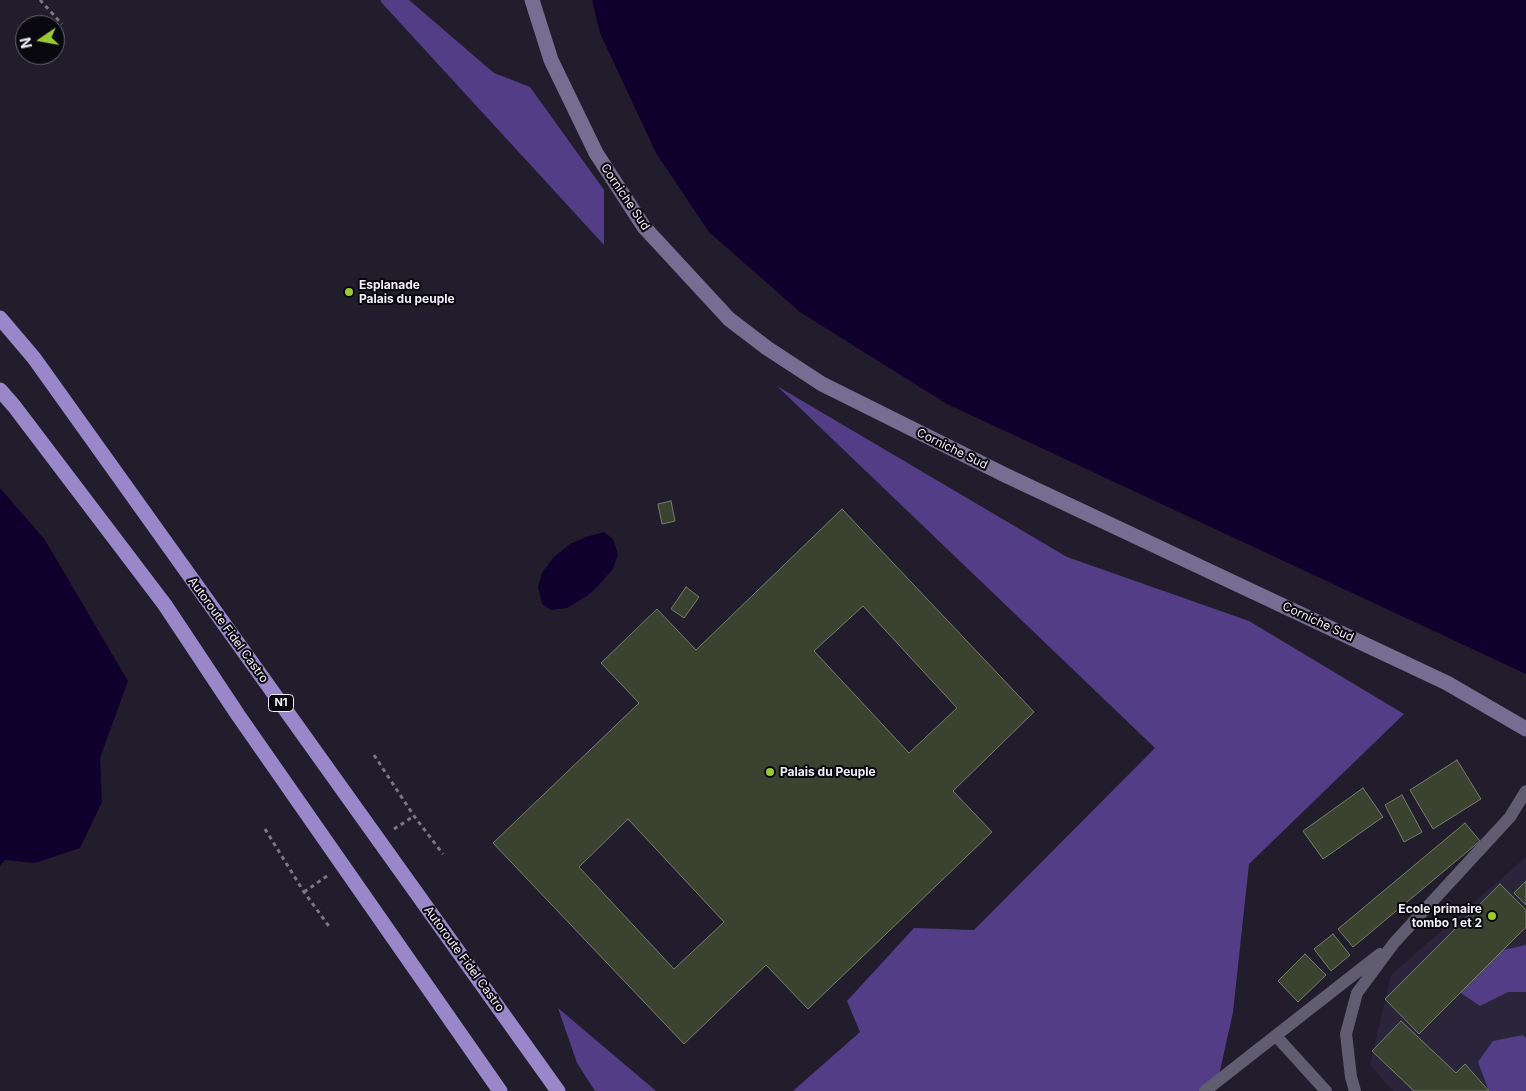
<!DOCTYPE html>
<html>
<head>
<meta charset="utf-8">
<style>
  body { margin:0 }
  #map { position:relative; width:1526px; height:1091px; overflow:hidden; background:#211d2d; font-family:Inter,sans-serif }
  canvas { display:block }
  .north { position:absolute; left:15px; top:15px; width:50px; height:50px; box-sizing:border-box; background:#0a080f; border:1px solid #66646d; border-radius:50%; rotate:258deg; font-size:14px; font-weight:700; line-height:20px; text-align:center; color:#f1effa }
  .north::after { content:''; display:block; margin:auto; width:18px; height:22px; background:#9bcb32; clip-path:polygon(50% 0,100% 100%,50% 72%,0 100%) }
</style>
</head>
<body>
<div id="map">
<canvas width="1526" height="1091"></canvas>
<div class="north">N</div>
</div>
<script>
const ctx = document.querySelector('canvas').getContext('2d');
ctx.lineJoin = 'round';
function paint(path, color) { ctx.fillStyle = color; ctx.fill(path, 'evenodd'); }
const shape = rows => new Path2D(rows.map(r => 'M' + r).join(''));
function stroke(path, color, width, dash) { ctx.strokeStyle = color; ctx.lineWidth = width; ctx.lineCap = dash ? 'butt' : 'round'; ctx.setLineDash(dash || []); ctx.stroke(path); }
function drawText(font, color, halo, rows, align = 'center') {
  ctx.font = font + ' Inter,sans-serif'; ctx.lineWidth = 4; ctx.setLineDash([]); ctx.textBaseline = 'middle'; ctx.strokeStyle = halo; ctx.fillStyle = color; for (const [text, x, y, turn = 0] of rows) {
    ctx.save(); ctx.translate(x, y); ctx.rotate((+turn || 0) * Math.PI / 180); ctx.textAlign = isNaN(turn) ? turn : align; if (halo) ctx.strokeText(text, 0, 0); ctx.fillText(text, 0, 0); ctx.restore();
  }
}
const built = shape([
  [1526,857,1526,1091,1393,1091,1370,1065,1391,975]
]);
const forest = shape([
  [381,0,409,0,494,73,530,87,604,190,604,245,381,2],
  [777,386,1067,557,1249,621,1404,714,1249,864,1233,1012,1216,1089,1210,1091,793,1091,860,1032,847,1001,914,928,974,930,1155,748],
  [1526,945,1526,992,1508,992,1480,1006,1449,985,1467,958],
  [558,1008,656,1091,595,1091,577,1063],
  [1523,1035,1526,1038,1526,1091,1489,1091,1478,1062,1493,1041]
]);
const water = shape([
  [592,0,1526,0,1526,674,947,404,800,312,709,232,656,153,600,33],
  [0,488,45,540,128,681,100,758,102,802,80,848,35,863,5,860,0,866],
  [604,532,613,539,618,554,613,569,598,586,587,596,567,608,551,610,542,604,538,587,542,573,553,558,570,544,586,537]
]);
const building = shape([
  [671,501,675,521,662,524,658,504,671,501],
  [842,509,1034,712,953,791,992,832,808,1009,766,965,684,1044,493,843,639,703,601,663,657,609,696,650,842,509],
  [863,606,957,708,909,753,814,651,863,606],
  [628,819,724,922,674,969,579,867,628,819],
  [686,587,699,597,684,618,671,609,686,587],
  [1457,760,1481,799,1433,829,1410,790,1457,760],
  [1363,788,1383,817,1323,859,1303,831,1363,788],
  [1402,795,1422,832,1404,842,1385,805,1402,795],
  [1465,823,1480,841,1353,947,1338,929,1465,823],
  [1526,881,1526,905,1514,893,1526,881],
  [1500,884,1526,910,1526,927,1419,1034,1385,999,1500,884],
  [1333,934,1350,955,1331,971,1314,949,1333,934],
  [1305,954,1326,975,1298,1002,1278,981,1305,954],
  [1401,1021,1456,1073,1465,1064,1489,1091,1414,1091,1372,1051,1401,1021]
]);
const path = shape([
  [40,0,62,24],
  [374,755,414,816,443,854],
  [265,829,304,892,331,929],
  [394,829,414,816],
  [304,892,327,876]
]);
const service = shape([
  [1276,1036,1326,1091],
  [1205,1091,1380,954],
  [1355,1091,1351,1077,1346,1034,1357,993,1394,943,1510,817,1526,791]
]);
const secondary = shape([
  [532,0,551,60,596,153,644,227,729,319,767,348,822,384,1005,475,1447,683,1526,729]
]);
const trunk = shape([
  [0,318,34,358,558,1091],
  [0,390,14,406,165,605,238,715,500,1091]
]);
const markers = [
  [349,292,5,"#9bcb32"],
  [770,772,5,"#9bcb32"],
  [1492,916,5,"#9bcb32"]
];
const shields = [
  [281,703,25]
];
const shieldNames = [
  ["N1",281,703]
];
const streetNames = [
  ["Corniche Sud",625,197,56],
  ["Corniche Sud",952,449,26],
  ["Corniche Sud",1318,622,25],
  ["Autoroute Fidel Castro",228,630,54],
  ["Autoroute Fidel Castro",464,959,54]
];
const poiNames = [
  ["Esplanade",359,285],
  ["Palais du peuple",359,299],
  ["Palais du Peuple",780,772],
  ["Ecole primaire",1482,909,"right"],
  ["tombo 1 et 2",1482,923,"right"]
];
paint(built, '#2b253b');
paint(forest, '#533d86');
paint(water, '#10002d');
paint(building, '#3b4230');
stroke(building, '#767e6a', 1);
stroke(path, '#7a7684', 3, [4, 4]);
stroke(service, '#615d70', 12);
stroke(secondary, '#766d92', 15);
stroke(trunk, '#9888ca', 15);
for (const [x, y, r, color] of markers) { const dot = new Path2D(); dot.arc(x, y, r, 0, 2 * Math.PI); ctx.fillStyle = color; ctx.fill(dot); stroke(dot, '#0a080f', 2); }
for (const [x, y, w] of shields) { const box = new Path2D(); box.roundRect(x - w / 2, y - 8.5, w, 17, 4); ctx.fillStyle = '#0a080f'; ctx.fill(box); stroke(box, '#f1effa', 1); }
drawText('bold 11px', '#f1effa', null, shieldNames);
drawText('12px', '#f1effa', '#0a080f', streetNames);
drawText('bold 12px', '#f1effa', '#0a080f', poiNames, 'left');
</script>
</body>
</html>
